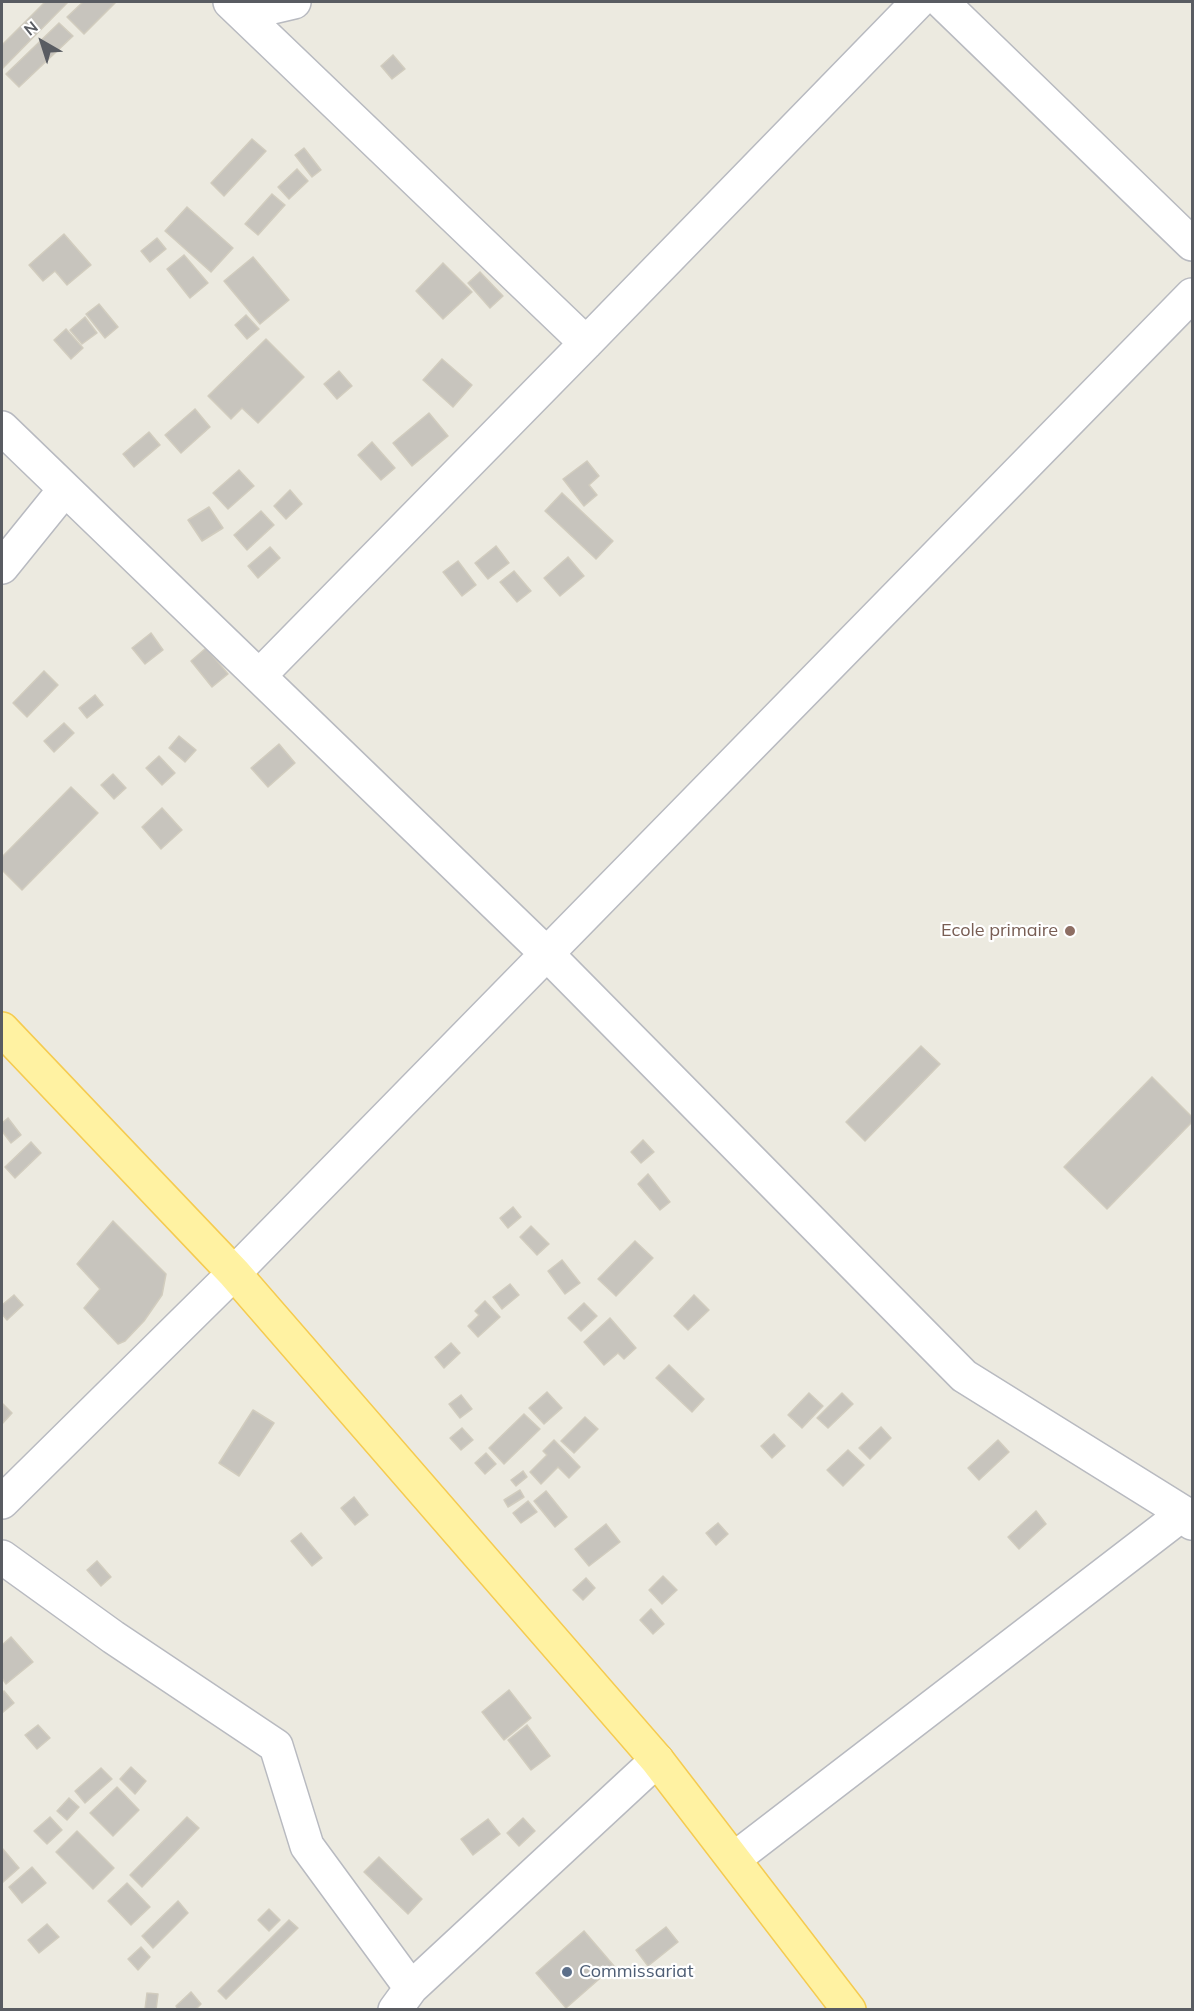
<!DOCTYPE html>
<html>
<head>
<meta charset="utf-8">
<style>
  body { margin:0 }
  #map { position:relative; width:1194px; height:2011px; overflow:hidden; background:#eceae0; font-family:Mulish,sans-serif }
  canvas { display:block }
  .frame { position:absolute; inset:0; border:3px solid #595c62; pointer-events:none }
  .north { position:absolute; left:12px; top:12px; width:60px; height:60px; -webkit-text-stroke:4px #fff; paint-order:stroke; rotate:321deg; font-size:16px; font-weight:700; line-height:24px; text-align:center; color:#595c62 }
  .north::after { content:''; display:block; margin:auto; width:21px; height:27px; background:#595c62; clip-path:polygon(50% 0,100% 100%,50% 72%,0 100%) }
</style>
</head>
<body>
<div id="map">
<canvas width="1194" height="2011"></canvas>
<div class="frame"></div>
<div class="north">N</div>
</div>
<script>
const ctx = document.querySelector('canvas').getContext('2d');
ctx.lineJoin = 'round';
function paint(path, color) { ctx.fillStyle = color; ctx.fill(path, 'evenodd'); }
const shape = rows => new Path2D(rows.map(r => 'M' + r).join(''));
function stroke(path, color, width, dash) { ctx.strokeStyle = color; ctx.lineWidth = width; ctx.lineCap = dash ? 'butt' : 'round'; ctx.setLineDash(dash || []); ctx.stroke(path); }
function drawText(font, color, halo, rows, align = 'center') {
  ctx.font = font + ' Mulish,sans-serif'; ctx.lineWidth = 4.5; ctx.setLineDash([]); ctx.textBaseline = 'middle'; ctx.strokeStyle = halo; ctx.fillStyle = color; for (const [text, x, y, turn = 0] of rows) {
    ctx.save(); ctx.translate(x, y); ctx.rotate((+turn || 0) * Math.PI / 180); ctx.textAlign = isNaN(turn) ? turn : align; if (halo) ctx.strokeText(text, 0, 0); ctx.fillText(text, 0, 0); ctx.restore();
  }
}
const building = shape([
  [45,2,68,2,2,69,2,45,45,2],
  [83,2,116,2,84,34,67,17,83,2],
  [59,23,73,36,19,87,6,74,59,23],
  [393,55,405,69,392,79,381,66,393,55],
  [252,139,266,151,224,196,211,183,252,139],
  [304,148,321,170,312,177,295,155,304,148],
  [297,169,308,181,289,199,278,187,297,169],
  [272,194,285,205,258,235,245,224,272,194],
  [187,207,233,248,211,272,165,231,187,207],
  [64,234,91,265,67,285,55,271,43,281,29,265,64,234],
  [157,238,166,249,150,262,141,251,157,238],
  [184,255,208,283,190,298,167,269,184,255],
  [253,257,289,300,260,324,224,281,253,257],
  [443,263,472,292,443,319,416,291,443,263],
  [480,272,503,296,490,308,468,283,480,272],
  [99,304,118,327,105,338,86,314,99,304],
  [246,315,259,329,247,339,235,325,246,315],
  [85,317,97,333,82,344,70,330,85,317],
  [66,329,83,348,71,359,54,340,66,329],
  [266,339,304,377,258,423,242,408,231,419,208,396,266,339],
  [442,359,472,385,453,407,423,380,442,359],
  [339,371,352,386,337,399,324,384,339,371],
  [195,409,210,427,181,453,165,435,195,409],
  [429,413,448,436,412,466,393,443,429,413],
  [149,432,160,445,134,467,123,454,149,432],
  [372,442,395,468,381,480,358,455,372,442],
  [587,461,599,476,589,485,597,495,584,506,563,479,587,461],
  [239,470,254,486,228,509,213,493,239,470],
  [290,490,302,504,286,519,274,506,290,490],
  [562,493,613,541,596,559,545,511,562,493],
  [209,507,223,528,202,541,188,520,209,507],
  [261,511,274,525,247,550,234,535,261,511],
  [496,546,509,563,488,579,475,563,496,546],
  [270,547,280,558,258,578,248,566,270,547],
  [568,557,584,576,560,596,544,578,568,557],
  [458,561,476,585,462,596,443,572,458,561],
  [514,571,531,591,517,602,500,582,514,571],
  [151,633,163,650,145,664,132,648,151,633],
  [206,648,228,674,212,687,191,661,206,648],
  [44,671,58,685,27,717,13,703,44,671],
  [95,695,103,705,87,718,79,708,95,695],
  [64,723,74,733,54,752,44,741,64,723],
  [179,736,196,750,185,762,169,748,179,736],
  [279,744,295,763,268,787,251,768,279,744],
  [159,756,175,773,162,785,146,768,159,756],
  [113,774,126,788,114,799,101,785,113,774],
  [71,787,98,813,22,890,2,870,2,857,71,787],
  [162,808,182,830,161,849,142,827,162,808],
  [921,1046,940,1064,865,1141,846,1122,921,1046],
  [1152,1077,1192,1117,1192,1122,1107,1209,1064,1167,1152,1077],
  [8,1118,21,1135,11,1143,2,1131,2,1123,8,1118],
  [643,1140,654,1152,641,1163,631,1152,643,1140],
  [31,1142,41,1153,15,1178,5,1167,31,1142],
  [648,1174,670,1202,660,1210,638,1184,648,1174],
  [513,1207,521,1217,508,1228,500,1218,513,1207],
  [113,1221,166,1274,162,1295,144,1321,125,1341,118,1344,84,1308,100,1289,77,1264,113,1221],
  [531,1226,549,1244,537,1255,520,1237,531,1226],
  [635,1241,653,1258,616,1296,598,1279,635,1241],
  [562,1260,580,1283,565,1294,548,1271,562,1260],
  [510,1284,519,1295,502,1309,493,1297,510,1284],
  [14,1295,23,1305,7,1320,2,1314,2,1305,14,1295],
  [694,1295,709,1310,688,1330,674,1316,694,1295],
  [485,1301,500,1317,478,1337,468,1326,479,1315,475,1311,485,1301],
  [584,1303,597,1316,581,1331,568,1318,584,1303],
  [610,1318,636,1348,624,1359,618,1353,604,1365,584,1342,610,1318],
  [451,1343,460,1353,444,1368,435,1357,451,1343],
  [669,1365,704,1399,692,1412,656,1378,669,1365],
  [547,1392,562,1408,544,1424,529,1408,547,1392],
  [809,1393,823,1406,802,1428,788,1415,809,1393],
  [842,1393,853,1404,828,1428,817,1418,842,1393],
  [461,1395,472,1409,460,1418,449,1404,461,1395],
  [3,1404,12,1413,2,1424,2,1405,3,1404],
  [253,1410,274,1423,239,1476,219,1463,253,1410],
  [524,1414,540,1429,504,1464,489,1448,524,1414],
  [585,1417,598,1429,574,1453,561,1441,585,1417],
  [881,1427,891,1438,870,1459,859,1448,881,1427],
  [462,1428,473,1440,461,1450,450,1438,462,1428],
  [774,1434,785,1446,772,1458,761,1446,774,1434],
  [554,1440,580,1467,569,1478,558,1467,541,1484,530,1472,547,1455,543,1451,554,1440],
  [998,1440,1009,1452,979,1480,968,1468,998,1440],
  [848,1450,864,1465,843,1486,827,1470,848,1450],
  [486,1453,496,1464,485,1474,475,1463,486,1453],
  [523,1471,527,1477,516,1486,511,1480,523,1471],
  [520,1490,524,1497,508,1507,504,1500,520,1490],
  [546,1491,567,1517,555,1527,534,1501,546,1491],
  [354,1497,368,1515,355,1525,341,1508,354,1497],
  [528,1501,537,1512,521,1523,513,1513,528,1501],
  [1036,1511,1046,1524,1019,1549,1008,1537,1036,1511],
  [718,1523,728,1534,716,1545,706,1533,718,1523],
  [606,1524,620,1542,589,1566,575,1549,606,1524],
  [301,1533,322,1558,312,1566,291,1541,301,1533],
  [97,1561,111,1577,101,1586,87,1570,97,1561],
  [663,1576,677,1590,662,1604,649,1590,663,1576],
  [586,1578,595,1588,583,1600,573,1590,586,1578],
  [651,1609,664,1624,653,1634,640,1620,651,1609],
  [11,1637,33,1662,6,1684,2,1678,2,1645,11,1637],
  [509,1690,531,1718,504,1740,482,1712,509,1690],
  [4,1691,14,1703,2,1713,2,1693,4,1691],
  [38,1725,50,1738,37,1749,25,1735,38,1725],
  [527,1725,550,1756,531,1770,508,1740,527,1725],
  [131,1767,146,1781,135,1794,120,1779,131,1767],
  [101,1768,112,1779,85,1803,75,1791,101,1768],
  [117,1787,139,1810,113,1836,90,1813,117,1787],
  [69,1798,79,1807,67,1820,57,1811,69,1798],
  [50,1817,62,1830,47,1844,34,1831,50,1817],
  [187,1817,199,1828,142,1887,130,1875,187,1817],
  [523,1818,535,1831,519,1846,507,1833,523,1818],
  [488,1819,500,1834,473,1855,461,1839,488,1819],
  [77,1831,114,1868,93,1889,56,1852,77,1831],
  [2,1848,19,1868,2,1883,2,1848],
  [379,1857,422,1899,408,1914,364,1872,379,1857],
  [32,1867,46,1883,22,1903,9,1887,32,1867],
  [127,1883,150,1907,131,1925,108,1901,127,1883],
  [178,1901,188,1913,153,1948,142,1936,178,1901],
  [269,1909,280,1920,269,1931,258,1920,269,1909],
  [289,1920,298,1928,226,1999,218,1991,289,1920],
  [47,1924,59,1937,39,1953,28,1940,47,1924],
  [666,1927,678,1942,648,1966,636,1950,666,1927],
  [584,1931,614,1966,566,2008,536,1973,584,1931],
  [141,1947,150,1957,138,1970,128,1959,141,1947],
  [191,1992,201,2004,195,2010,178,2010,176,2006,191,1992],
  [147,1993,158,1994,156,2010,145,2009,147,1993]
]);
const minor = shape([
  [230,2,586,343],
  [942,2,1192,244],
  [243,14,294,2],
  [2,428,547,954,964,1376,1184,1513,1192,1523],
  [2,567,65,489],
  [259,676,586,343,918,2],
  [2,1502,234,1273,1192,295],
  [2,1557,113,1637,276,1746,307,1846,411,1988],
  [734,1859,1184,1513],
  [395,2010,411,1988,657,1760]
]);
const major = shape([
  [2,1029,234,1273,657,1760,849,2010]
]);
const markers = [
  [1070,931,6,"#8d6e63"],
  [567,1972,6,"#5c6f8a"]
];
const educationNames = [
  ["Ecole primaire",1058,931]
];
const serviceNames = [
  ["Commissariat",579,1972]
];
paint(building, '#c7c4bd');
stroke(building, '#d1ccbe', 1.5);
stroke(minor, '#b8bac0', 36);
stroke(major, '#f5cb50', 36);
stroke(minor, '#fff', 33);
stroke(major, '#fff2a2', 33);
for (const [x, y, r, color] of markers) { const dot = new Path2D(); dot.arc(x, y, r, 0, 2 * Math.PI); ctx.fillStyle = color; ctx.fill(dot); stroke(dot, '#fff', 2); }
drawText('18px', '#785e54', '#fff', educationNames, 'right');
drawText('18px', '#4e5e75', '#fff', serviceNames, 'left');
</script>
</body>
</html>
